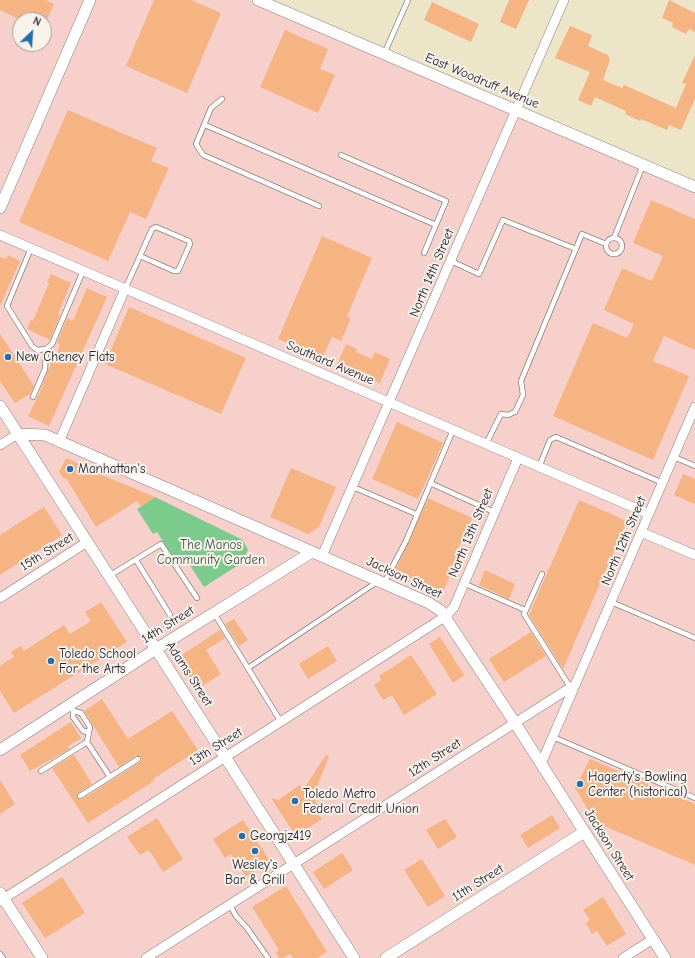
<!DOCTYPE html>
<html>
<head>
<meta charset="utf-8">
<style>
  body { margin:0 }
  #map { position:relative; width:695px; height:958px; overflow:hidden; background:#ece5c7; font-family:"Comic Neue",sans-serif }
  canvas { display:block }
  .north { position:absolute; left:12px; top:12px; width:40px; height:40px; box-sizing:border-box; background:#f7f3e8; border:1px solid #a29fa3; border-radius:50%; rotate:25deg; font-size:11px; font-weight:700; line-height:16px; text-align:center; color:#22223b }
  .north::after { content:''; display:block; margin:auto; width:14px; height:18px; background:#1f6fb2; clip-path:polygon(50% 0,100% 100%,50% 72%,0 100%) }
</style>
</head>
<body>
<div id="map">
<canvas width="695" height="958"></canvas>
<div class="north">N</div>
</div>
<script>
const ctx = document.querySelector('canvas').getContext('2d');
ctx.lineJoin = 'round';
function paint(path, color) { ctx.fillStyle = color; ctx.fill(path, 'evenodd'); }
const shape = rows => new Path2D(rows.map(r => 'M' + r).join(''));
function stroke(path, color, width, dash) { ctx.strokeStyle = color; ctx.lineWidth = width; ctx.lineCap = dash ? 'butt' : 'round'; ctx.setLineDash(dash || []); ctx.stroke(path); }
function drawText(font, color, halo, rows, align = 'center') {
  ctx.font = font + ' "Comic Neue",sans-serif'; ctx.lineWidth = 4; ctx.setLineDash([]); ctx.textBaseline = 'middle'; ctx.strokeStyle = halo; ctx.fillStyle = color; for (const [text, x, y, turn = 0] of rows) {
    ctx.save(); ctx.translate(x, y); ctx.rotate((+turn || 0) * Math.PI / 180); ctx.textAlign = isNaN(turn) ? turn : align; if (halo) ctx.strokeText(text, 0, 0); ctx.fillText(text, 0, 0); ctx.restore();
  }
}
const built = shape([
  [0,0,273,0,695,181,695,958,0,958],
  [20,20,44,20,44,44,20,44]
]);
const green = shape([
  [155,497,243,540,248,550,240,564,204,587,184,556,176,561,157,532,153,534,137,509]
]);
const building = shape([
  [0,0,45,0,54,4,47,20,21,20,0,10],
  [154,0,191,0,221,13,187,93,126,66],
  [509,0,529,0,516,29,500,22],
  [669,0,695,13,695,32,689,29,686,34,672,27,673,23,662,18],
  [432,2,479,24,471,42,424,20],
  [570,26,592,35,588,46,608,55,610,60,603,80,622,88,624,85,676,108,686,84,682,83,695,55,695,99,681,130,669,125,667,130,641,119,640,121,625,114,626,111,595,97,591,106,578,100,590,72,555,58],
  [285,30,328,49,320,69,335,75,318,113,260,87],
  [68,110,157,148,151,161,169,168,146,219,130,212,108,261,19,222],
  [651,200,695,219,695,350,664,336,653,361,689,376,653,460,553,416,593,323,627,338,634,324,604,310,622,268,652,281,663,256,633,243],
  [322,236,372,258,347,316,351,318,341,341,332,337,322,358,278,339],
  [8,255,20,261,0,306,0,257,6,259],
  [51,274,71,283,58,314,60,315,50,340,27,329,31,320,33,321,49,283,47,283],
  [87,288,107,297,49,426,28,416,39,394,52,360,54,361,60,345,57,343,67,318,73,321],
  [129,307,246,358,221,414,105,364],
  [0,334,34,386,30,394,15,403,0,381],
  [346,344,357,349,356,352,372,359,375,352,390,359,380,383,337,365],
  [397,422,443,443,418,499,372,479],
  [66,458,82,465,87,474,92,471,155,497,141,507,137,501,96,527,66,478,64,479,59,472],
  [291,468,336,487,319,527,308,534,270,517],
  [683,474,695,479,695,504,674,495],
  [428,498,472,518,456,553,459,554,443,592,395,571],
  [579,500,627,521,563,669,529,615],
  [44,507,62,535,0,575,0,535],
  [485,570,515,584,509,599,479,585],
  [101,602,127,642,14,713,0,691,0,666,14,657,11,652,21,646,24,651,64,625,70,634,91,621,85,612],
  [234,619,248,640,239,646,225,624],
  [220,630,225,638,206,650,221,674,197,689,177,658],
  [531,632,546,656,504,682,489,659],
  [440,637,464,675,453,683,429,644],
  [328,646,337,661,308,679,299,664],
  [411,655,437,694,404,715,392,695,383,700,374,685,381,680,379,676],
  [102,699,128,739,172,711,198,750,153,779,154,781,88,823,52,768,74,755,92,784,77,794,77,798,81,800,140,762,142,759,140,756,136,756,119,767,84,711],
  [71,722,81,738,68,746,70,749,30,771,20,755],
  [326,755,329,756,313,797,320,808,316,812,322,819,296,836,271,798,278,800,300,785,303,790],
  [590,759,695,804,695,865,595,822,575,788],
  [0,780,15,804,0,814],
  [552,815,560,828,528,848,520,835],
  [157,818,183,859,163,872,149,850,140,855,127,837],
  [445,819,457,837,438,849,426,830],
  [243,820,270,861,246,877,231,854,225,858,213,839],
  [342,853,353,870,324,889,313,872],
  [422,859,445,896,428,907,404,870],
  [62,877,85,913,45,938,22,903],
  [286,886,327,952,317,958,293,958,290,954,284,958,279,958,276,952,279,950,252,907],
  [603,897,626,934,607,946,597,931,592,934,586,923,590,920,583,910]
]);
const service = shape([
  [384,54,408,0],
  [222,99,211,108,196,144,203,155,319,206],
  [205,125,436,225],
  [341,155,446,201,424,253],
  '606 246a8 8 0 1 1 16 0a8 8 0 1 1-16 0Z',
  [614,238,643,165],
  [31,248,7,306,32,346,37,350,46,349,52,344,83,271],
  [451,261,479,274,503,220,576,249],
  [125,289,140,256,152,229,156,227,189,241,190,244,178,271,174,271,140,256],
  [33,397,45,369,46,349],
  [486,444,501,414,508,415,515,412,523,395,521,381,582,234,606,244],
  [674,457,695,466],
  [539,467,550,440,556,437,663,483],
  [430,483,494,512],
  [353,487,416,514],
  [136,560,170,615],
  [542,574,524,614,570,687],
  [109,576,161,544,197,598],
  [384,583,406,541,453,430],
  [463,583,525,610],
  [611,602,695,638],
  [214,613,281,722],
  [248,668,377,582],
  [73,710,73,717,83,731,88,732],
  [74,711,81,713,90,727,87,742,110,777],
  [553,737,695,798],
  [41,771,87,742],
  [80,796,138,759],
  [230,905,236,916,247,928,268,958],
  [0,954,3,958]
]);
const minor = shape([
  [0,235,649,514],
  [59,442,125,289],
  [0,445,18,434],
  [641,532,695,555],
  [322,556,564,0],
  [0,598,87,542],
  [541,764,695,407],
  [0,901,446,616,454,607,518,458],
  [146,958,576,684],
  [623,958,653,939]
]);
const tertiary = shape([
  [258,0,695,187],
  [0,208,90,0],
  [0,406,354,958],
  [18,434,45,435,429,603,441,611,515,723,665,958],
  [0,750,156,649,312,552],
  [0,893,42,958],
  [386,958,584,832]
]);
const markers = [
  [8,357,4,"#1f6fb2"],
  [70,469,4,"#1f6fb2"],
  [51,661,4,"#1f6fb2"],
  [580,784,4,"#1f6fb2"],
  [295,801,4,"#1f6fb2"],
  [242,836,4,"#1f6fb2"],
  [255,851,4,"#1f6fb2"]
];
const streetNames = [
  ["East Woodruff Avenue",482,81,23],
  ["North 14th Street",432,273,-67],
  ["Southard Avenue",330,363,23],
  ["North 13th Street",471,533,-67],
  ["North 12th Street",624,541,-67],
  ["15th Street",47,552,-32],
  ["Jackson Street",404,578,25],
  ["14th Street",168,625,-32],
  ["Adams Street",189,674,57],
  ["13th Street",216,747,-32],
  ["12th Street",435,758,-33],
  ["Jackson Street",609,845,58],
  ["11th Street",478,883,-32]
];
const poiNames = [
  ["New Cheney Flats",16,357],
  ["Manhattan's",78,469],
  ["Toledo School",59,654],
  ["For the Arts",59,669],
  ["Hagerty's Bowling",588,777],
  ["Center (historical)",588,792],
  ["Toledo Metro",303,794],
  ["Federal Credit Union",303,809],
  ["Georgjz419",250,836],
  ["Wesley's",255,865,"center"],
  ["Bar & Grill",255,880,"center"]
];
const parkNames = [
  ["The Manos",211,545],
  ["Community Garden",211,560]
];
paint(built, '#f7d0cb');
paint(green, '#7acb8c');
paint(building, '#f5b481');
stroke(service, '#878481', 6);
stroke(minor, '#878481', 10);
stroke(tertiary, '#878481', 12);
stroke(service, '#fff', 4.5);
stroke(minor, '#fff', 9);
stroke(tertiary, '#fff', 11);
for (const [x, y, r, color] of markers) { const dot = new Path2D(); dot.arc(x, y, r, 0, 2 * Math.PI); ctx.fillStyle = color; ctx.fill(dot); stroke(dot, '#f7f3e8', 1.5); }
drawText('13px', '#22223b', '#f7f3e8', streetNames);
drawText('13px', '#22223b', '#f7f3e8', poiNames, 'left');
drawText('13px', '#3c5553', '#f7f3e8', parkNames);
</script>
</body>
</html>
